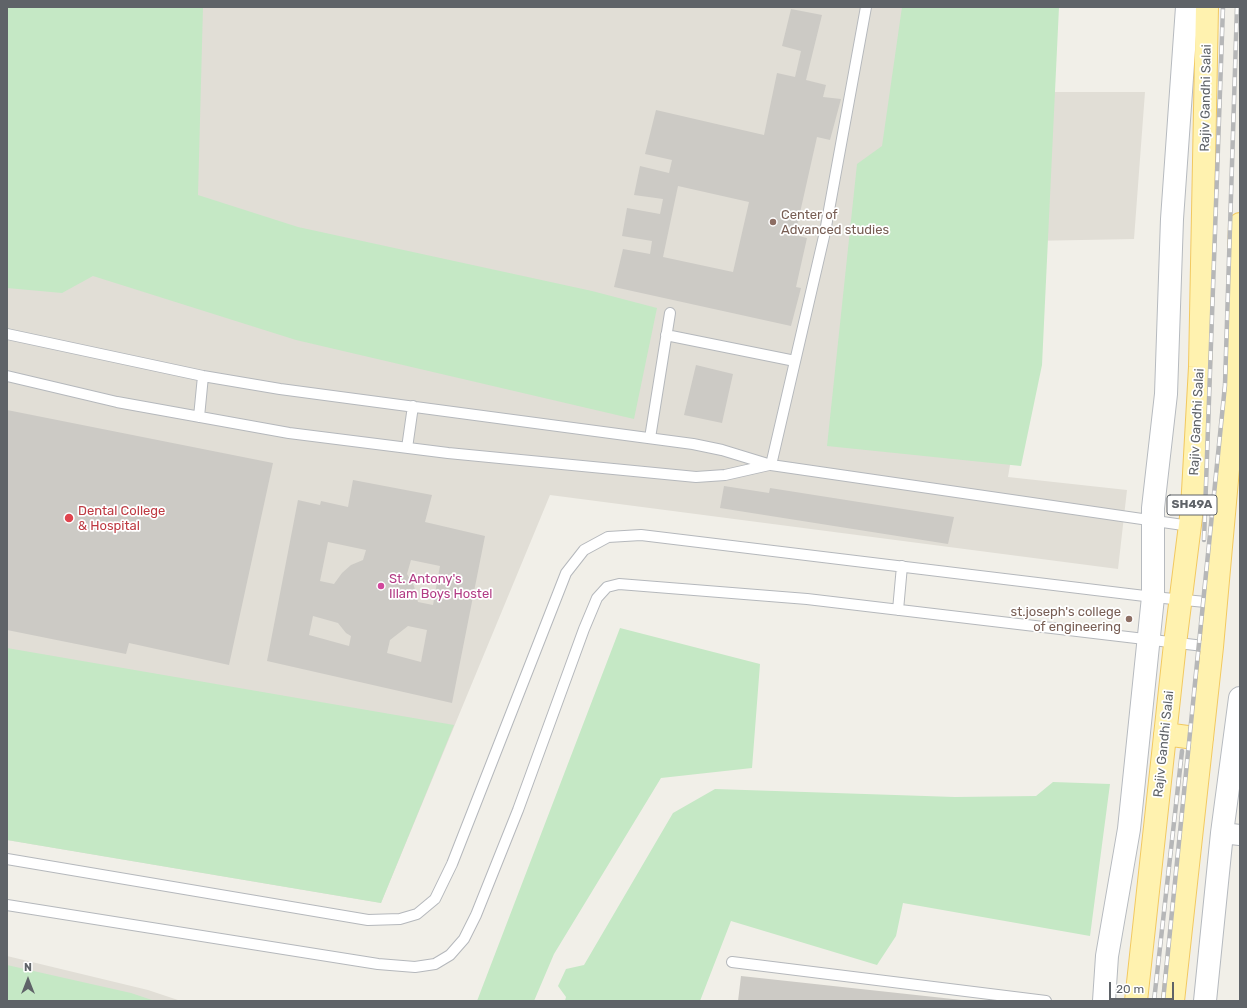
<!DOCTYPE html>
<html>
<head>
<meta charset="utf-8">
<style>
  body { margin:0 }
  #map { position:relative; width:1247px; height:1008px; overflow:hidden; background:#f1efe8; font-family:Rubik,sans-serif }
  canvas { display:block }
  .frame { position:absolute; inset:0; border:8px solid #5f6368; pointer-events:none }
  .north { position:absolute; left:8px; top:960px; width:40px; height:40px; -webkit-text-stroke:3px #fff; paint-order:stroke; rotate:0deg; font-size:11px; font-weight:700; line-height:16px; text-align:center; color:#5f6368 }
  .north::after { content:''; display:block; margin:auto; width:14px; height:18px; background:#5f6368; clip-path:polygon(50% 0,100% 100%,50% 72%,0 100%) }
  .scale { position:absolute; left:1109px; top:982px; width:65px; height:18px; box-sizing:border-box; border:2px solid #5f6368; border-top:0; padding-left:5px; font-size:12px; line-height:14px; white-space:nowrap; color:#5f6368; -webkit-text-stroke:3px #fff; paint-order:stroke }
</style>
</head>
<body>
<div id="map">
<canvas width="1247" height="1008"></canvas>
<div class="frame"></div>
<div class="north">N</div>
<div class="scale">20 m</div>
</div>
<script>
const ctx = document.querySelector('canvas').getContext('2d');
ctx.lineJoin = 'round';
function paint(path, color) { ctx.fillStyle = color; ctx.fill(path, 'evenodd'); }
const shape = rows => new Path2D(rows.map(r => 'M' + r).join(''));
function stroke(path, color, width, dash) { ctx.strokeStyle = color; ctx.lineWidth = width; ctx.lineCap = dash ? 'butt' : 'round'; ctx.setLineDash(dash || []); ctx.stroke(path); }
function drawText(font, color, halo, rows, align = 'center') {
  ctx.font = font + ' Rubik,sans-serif'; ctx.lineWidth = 3.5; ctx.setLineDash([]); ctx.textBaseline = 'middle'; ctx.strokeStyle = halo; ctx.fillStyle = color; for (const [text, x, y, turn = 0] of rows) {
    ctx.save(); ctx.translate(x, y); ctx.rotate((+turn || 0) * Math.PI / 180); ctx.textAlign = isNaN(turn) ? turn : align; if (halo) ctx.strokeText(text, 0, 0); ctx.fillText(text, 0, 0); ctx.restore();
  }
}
const education = shape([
  [7,7,1047,7,1045,92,1145,92,1134,239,1029,241,1025,375,1008,477,1127,490,1118,569,550,495,381,903,7,840],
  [7,956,148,990,181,1001,7,1001]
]);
const green = shape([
  [7,7,203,7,198,195,298,227,592,291,657,308,634,419,296,340,93,276,62,293,7,288],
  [902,7,1059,7,1042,365,1021,466,827,446,857,164,882,146],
  [620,628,760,664,752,768,661,778,554,954,534,1001,477,1001],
  [7,648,454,725,381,903,7,840],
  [1053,782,1110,784,1090,936,903,903,896,936,877,965,731,921,700,1001,565,1001,566,997,558,986,566,969,584,965,673,813,715,789,955,797,1036,796],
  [7,965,131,993,155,1001,7,1001]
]);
const building = shape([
  [791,9,822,15,806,80,826,85,823,97,841,99,830,140,817,137,795,235,807,238,796,287,801,288,791,326,614,287,623,249,650,254,652,241,622,236,627,208,660,214,663,199,634,195,640,166,669,173,672,160,645,154,656,110,764,135,777,73,795,77,801,51,782,46],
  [678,186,749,202,733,272,663,257],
  [696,365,733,374,722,423,684,415],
  [7,410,273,463,229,665,129,643,126,654,7,630],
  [353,480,432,495,425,522,485,536,452,703,267,661,298,500,320,505,321,501,348,507],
  [328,542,366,550,363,560,351,565,342,573,334,584,320,581],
  [411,560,440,566,433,605,418,602,414,586,407,574],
  [313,616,338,623,346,633,351,636,349,646,309,635],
  [408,626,427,630,421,662,387,653,390,640],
  [724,486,769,493,770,488,954,517,948,544,720,508],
  [741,976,962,1000,962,1001,738,1001]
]);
const lane = shape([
  [7,334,203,376,280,389,693,444,722,450,771,465,1190,526],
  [666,335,795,361],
  [7,376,117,402,289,433,448,453,696,477,725,475,769,465],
  [199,417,203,376],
  [650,438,670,313],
  [407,448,413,406],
  [771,465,825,232,866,7],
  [898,610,902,566],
  [7,859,368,920,400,919,417,914,435,899,452,864,566,573,584,550,608,537,641,535,1153,597,1216,603],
  [7,905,378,964,415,967,435,964,450,955,464,939,476,915,518,810,584,629,597,598,607,587,619,584,807,599,1212,647],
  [732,962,1046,1001]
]);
const street = shape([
  [1222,833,1240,835]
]);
const secondary = shape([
  [1104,1001,1107,956,1129,829,1153,597,1153,508,1166,394,1172,219,1187,7],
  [1205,1001,1222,833,1240,698]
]);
const primary = shape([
  [1165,734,1202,739],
  [1136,1001,1175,644,1192,509,1200,367,1207,7],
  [1173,1001,1212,647,1237,369,1240,224]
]);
const rail = shape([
  [1204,540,1223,7],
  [1154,1001,1182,751],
  [1163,1001,1225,385,1237,7]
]);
const markers = [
  [773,222,4,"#8d6e63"],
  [69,518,5,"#e0444e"],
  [381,586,4,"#d1479c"],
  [1129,619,4,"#8d6e63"]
];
const shields = [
  [1192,505,50]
];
const shieldNames = [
  ["SH49A",1192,505]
];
const streetNames = [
  ["Rajiv Gandhi Salai",1206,98,-89],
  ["Rajiv Gandhi Salai",1197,422,-87],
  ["Rajiv Gandhi Salai",1164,744,-84]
];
const educationNames = [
  ["Center of",781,215],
  ["Advanced studies",781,230],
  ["st.joseph's college",1121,612,"right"],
  ["of engineering",1121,627,"right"]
];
const healthNames = [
  ["Dental College",78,511],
  ["& Hospital",78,526]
];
const hotelNames = [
  ["St. Antony's",389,579],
  ["Illam Boys Hostel",389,594]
];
paint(education, '#e1ded6');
paint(green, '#c5e8c5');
paint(building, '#cccac5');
stroke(lane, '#b5b8bc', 12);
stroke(street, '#b5b8bc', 22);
stroke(secondary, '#b6babf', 24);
stroke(primary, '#f2c960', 24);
stroke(lane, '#fff', 10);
stroke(street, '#fff', 20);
stroke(secondary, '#fff', 22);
stroke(primary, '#fff2af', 22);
stroke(rail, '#b6b7b8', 4.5);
stroke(rail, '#fff', 3, [9]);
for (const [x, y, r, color] of markers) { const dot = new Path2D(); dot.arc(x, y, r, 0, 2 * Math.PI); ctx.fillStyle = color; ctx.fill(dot); stroke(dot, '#fff', 1.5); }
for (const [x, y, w] of shields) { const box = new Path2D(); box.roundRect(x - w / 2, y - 10, w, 20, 3); ctx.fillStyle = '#fff'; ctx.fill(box); stroke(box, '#5f6368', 1); }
drawText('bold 12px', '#5f6368', null, shieldNames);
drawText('13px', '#5f6368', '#fff', streetNames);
drawText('13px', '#785e54', '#fff', educationNames, 'left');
drawText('13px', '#be3a42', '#fff', healthNames, 'left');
drawText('13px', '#b23c85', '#fff', hotelNames, 'left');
</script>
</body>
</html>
